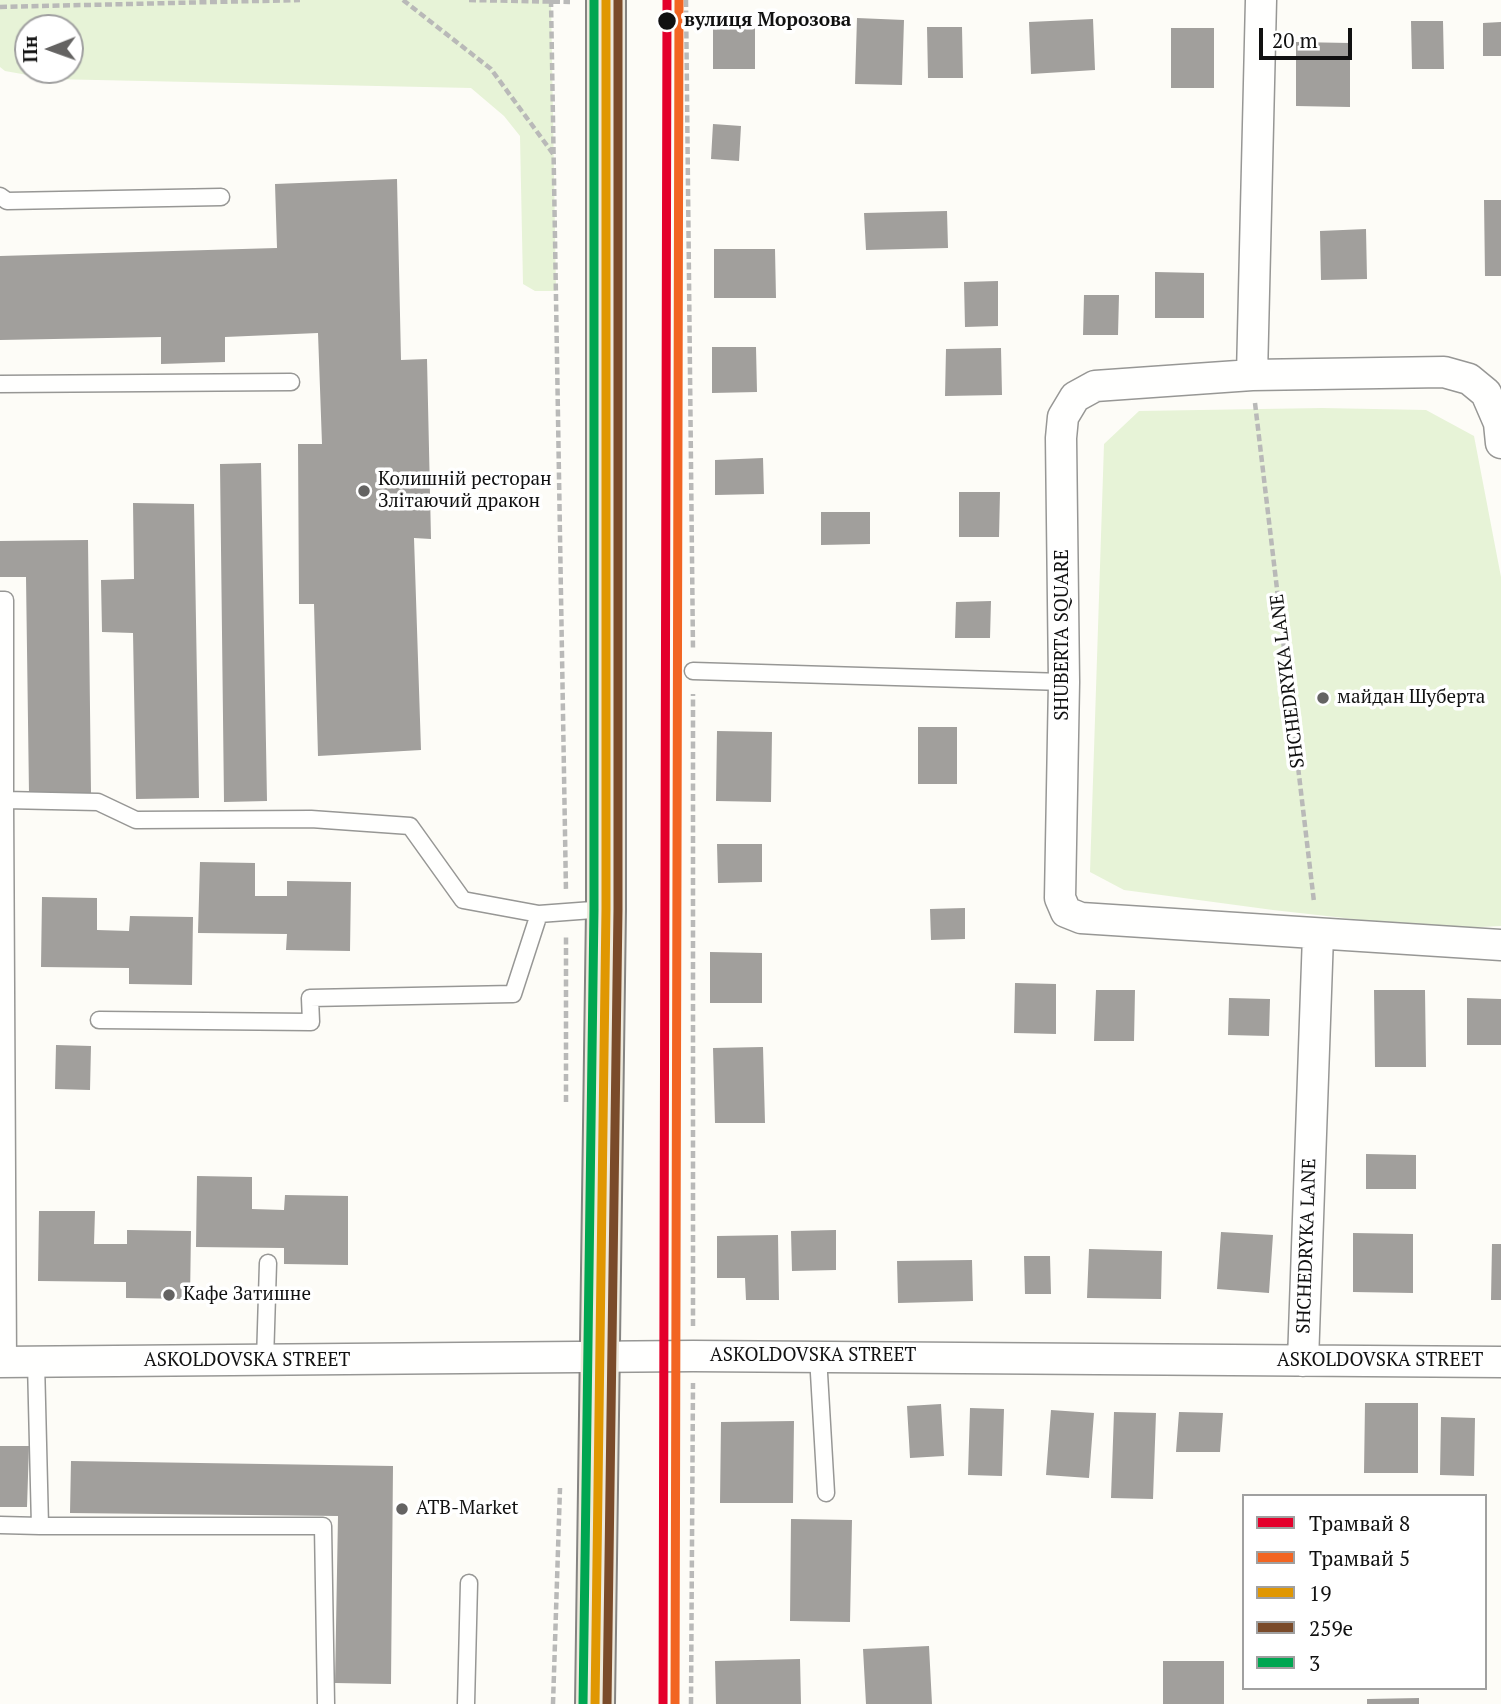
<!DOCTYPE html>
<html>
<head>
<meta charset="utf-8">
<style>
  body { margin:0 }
  #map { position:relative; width:1501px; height:1704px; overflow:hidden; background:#fdfcf7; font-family:"PT Serif",serif }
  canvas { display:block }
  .legend { position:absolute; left:1242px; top:1494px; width:245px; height:196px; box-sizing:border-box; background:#fff; border:2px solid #a0a0a0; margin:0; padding:9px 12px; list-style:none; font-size:21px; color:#111 }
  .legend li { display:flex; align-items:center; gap:14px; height:35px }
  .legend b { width:35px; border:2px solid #a0a0a0 }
  .north { position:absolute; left:14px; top:14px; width:70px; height:70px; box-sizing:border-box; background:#fff; border:2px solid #a0a0a0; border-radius:50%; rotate:269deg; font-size:19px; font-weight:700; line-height:28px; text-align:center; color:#111 }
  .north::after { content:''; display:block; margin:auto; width:24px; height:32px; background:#646362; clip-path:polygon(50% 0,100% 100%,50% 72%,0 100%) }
  .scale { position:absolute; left:1259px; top:28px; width:93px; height:32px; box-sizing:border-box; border:4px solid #111; border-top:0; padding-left:9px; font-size:21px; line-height:24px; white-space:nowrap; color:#111; -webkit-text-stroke:5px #fff; paint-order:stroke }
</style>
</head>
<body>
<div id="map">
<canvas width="1501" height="1704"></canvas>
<ul class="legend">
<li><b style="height:9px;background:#e4002b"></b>Трамвай 8</li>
<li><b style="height:9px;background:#f26522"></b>Трамвай 5</li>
<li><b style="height:9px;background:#e09702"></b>19</li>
<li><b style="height:9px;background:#7a4b2a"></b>259е</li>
<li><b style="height:9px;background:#00a651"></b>3</li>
</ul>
<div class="north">Пн</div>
<div class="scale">20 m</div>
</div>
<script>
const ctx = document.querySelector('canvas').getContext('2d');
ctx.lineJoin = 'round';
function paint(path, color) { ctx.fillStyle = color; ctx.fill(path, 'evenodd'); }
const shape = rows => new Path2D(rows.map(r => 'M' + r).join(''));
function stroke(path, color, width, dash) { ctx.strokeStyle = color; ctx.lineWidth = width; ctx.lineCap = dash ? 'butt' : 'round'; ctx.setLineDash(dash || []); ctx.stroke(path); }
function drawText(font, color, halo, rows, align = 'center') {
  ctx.font = font + ' "PT Serif",serif'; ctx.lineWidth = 7; ctx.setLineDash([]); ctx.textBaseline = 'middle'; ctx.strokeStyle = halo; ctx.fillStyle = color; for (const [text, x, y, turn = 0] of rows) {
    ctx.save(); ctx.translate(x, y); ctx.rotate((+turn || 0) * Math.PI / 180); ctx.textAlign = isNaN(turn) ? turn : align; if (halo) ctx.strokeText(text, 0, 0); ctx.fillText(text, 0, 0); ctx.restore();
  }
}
const green = shape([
  [0,0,551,0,556,291,535,291,523,284,520,136,504,116,471,88,50,79,5,71,0,67],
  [28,28,70,28,70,70,28,70],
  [1322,408,1426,410,1474,436,1501,577,1501,926,1442,929,1273,910,1124,890,1090,872,1104,444,1139,411]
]);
const building = shape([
  [857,18,904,20,902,85,855,84],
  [1093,19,1095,70,1031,74,1029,22],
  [1411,21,1443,21,1444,69,1412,69],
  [1501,22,1501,56,1483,56,1483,23],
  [755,27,755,69,713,69,713,28],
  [927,27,962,27,963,78,928,78],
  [1171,28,1214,28,1214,88,1171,88],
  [1296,42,1350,43,1350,107,1296,106],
  [713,124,741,126,739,161,711,159],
  [397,179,401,360,427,359,431,539,414,538,421,750,318,756,314,604,299,604,298,444,322,444,318,333,225,337,225,362,161,364,161,337,0,340,0,256,277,248,275,184],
  [1484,200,1501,200,1501,276,1485,276],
  [947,211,948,248,866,250,864,213],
  [1366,229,1367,279,1321,280,1320,231],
  [714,249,775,249,776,298,714,298],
  [1155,272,1204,273,1204,318,1155,318],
  [998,281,998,326,965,327,964,282],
  [1084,295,1119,295,1118,335,1083,335],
  [712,347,756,347,757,392,712,393],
  [1001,348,1002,395,945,396,946,349],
  [763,458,764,494,715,495,715,460],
  [261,463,267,801,224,802,220,464],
  [959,492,1000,492,999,537,959,537],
  [133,503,194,504,199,798,136,799,133,633,102,632,101,580,134,579],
  [821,512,870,512,870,544,821,545],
  [88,540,91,793,29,794,26,577,0,577,0,541],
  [991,601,990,638,955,638,956,602],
  [918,727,957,727,957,784,918,784],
  [717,731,772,732,771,802,716,801],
  [717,844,762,844,762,882,718,883],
  [200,862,255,863,255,896,287,896,287,881,351,882,350,951,286,950,287,934,198,933],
  [42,897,97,898,97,930,129,931,130,916,193,917,192,985,129,984,129,968,41,967],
  [965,908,965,939,931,940,930,909],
  [710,952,762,953,762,1003,710,1003],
  [1015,983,1056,984,1056,1034,1014,1033],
  [1096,990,1135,990,1134,1041,1094,1041],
  [1374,990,1425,990,1426,1067,1375,1067],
  [1229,998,1270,999,1269,1036,1228,1035],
  [1467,998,1501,999,1501,1045,1467,1045],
  [56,1045,91,1046,90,1090,55,1089],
  [763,1047,765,1123,715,1123,713,1048],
  [1366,1154,1416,1155,1416,1189,1366,1189],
  [197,1176,252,1177,252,1209,284,1210,285,1195,348,1196,348,1265,284,1264,284,1248,196,1247],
  [39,1211,95,1211,94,1244,127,1244,127,1230,191,1231,190,1299,126,1298,126,1282,38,1281],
  [836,1230,836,1270,792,1271,791,1231],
  [1221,1232,1273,1235,1269,1293,1217,1289],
  [1353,1233,1413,1234,1413,1293,1353,1292],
  [778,1235,779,1300,746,1300,745,1278,717,1278,717,1236],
  [1492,1244,1501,1244,1501,1300,1491,1300],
  [1089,1249,1162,1251,1161,1299,1087,1298],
  [1024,1256,1050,1256,1051,1294,1025,1294],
  [972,1260,973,1301,898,1303,897,1261],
  [1365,1403,1418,1403,1418,1473,1364,1473],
  [941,1404,944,1456,910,1458,907,1406],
  [970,1408,1004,1409,1002,1476,968,1475],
  [1051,1410,1094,1413,1089,1478,1046,1475],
  [1114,1412,1156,1413,1153,1499,1111,1498],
  [1179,1412,1223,1413,1220,1452,1176,1452],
  [1441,1417,1475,1418,1474,1476,1440,1475],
  [794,1421,793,1503,720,1503,721,1422],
  [0,1446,29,1446,27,1507,0,1507],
  [71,1461,393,1466,391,1684,335,1683,338,1516,70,1513],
  [791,1519,852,1520,850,1622,790,1621],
  [929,1646,932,1704,866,1704,863,1649],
  [800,1659,801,1704,716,1704,715,1661],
  [1163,1661,1224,1661,1224,1704,1163,1704],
  [1419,1698,1419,1704,1367,1704,1367,1699]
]);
const path = shape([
  [403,0,491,69,554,155],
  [469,0,570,2],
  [551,0,566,892],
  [686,0,693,650],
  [0,7,300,0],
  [1255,403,1314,902],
  [566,1102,566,935],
  [693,1326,693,694],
  [553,1704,560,1488],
  [691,1704,693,1383]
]);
const service = shape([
  [0,196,7,201,221,197],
  [0,384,291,382],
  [0,600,5,600,5,800],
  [693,671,1064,682],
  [99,1020,311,1022,310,998,513,994,539,914,606,909],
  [818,1356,826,1493],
  [265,1361,268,1263],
  [8,1362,5,800,98,802,136,820,311,819,410,826,463,900,539,914],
  [0,1525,40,1526,36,1362],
  [40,1526,323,1526,326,1704],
  [466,1704,469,1583]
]);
const minor = shape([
  [1252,375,1261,0],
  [1501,443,1499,423,1486,393,1469,379,1444,372,1252,375,1095,386,1075,397,1063,417,1061,438,1064,682,1060,898,1066,912,1081,918,1501,945],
  [1303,1361,1318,935],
  [0,1362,693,1356,1501,1362]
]);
const primary = shape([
  [595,1704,606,909,606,0]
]);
const bus1 = shape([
  [595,1704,606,909,606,0]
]);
const bus2 = shape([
  [607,1704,618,909,618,0]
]);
const bus3 = shape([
  [583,1704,594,909,594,0]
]);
const tram1 = shape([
  [663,1704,667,0]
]);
const tram2 = shape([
  [675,1704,679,0]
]);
const markers = [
  [667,21,10,"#111"],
  [364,491,7,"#646362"],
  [1323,698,7,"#646362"],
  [169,1295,7,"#646362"],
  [402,1509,7,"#646362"]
];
const stopNames = [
  ["вулиця Морозова",684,21]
];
const poiNames = [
  ["Колишній ресторан",378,480],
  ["Злітаючий дракон",378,502],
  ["майдан Шуберта",1337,698],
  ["Кафе Затишне",183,1295],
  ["ATB-Market",416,1509]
];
const streetNames = [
  ["SHUBERTA SQUARE",1063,635,-90],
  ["SHCHEDRYKA LANE",1288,681,-97],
  ["SHCHEDRYKA LANE",1307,1246,-88],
  ["ASKOLDOVSKA STREET",813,1356],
  ["ASKOLDOVSKA STREET",247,1361],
  ["ASKOLDOVSKA STREET",1380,1361]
];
paint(green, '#e7f3d7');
paint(building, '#a19f9c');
stroke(service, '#979795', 19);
stroke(minor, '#979795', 33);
stroke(primary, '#858482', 42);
stroke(path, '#b9b9b8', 4.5, [7, 3.5]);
stroke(service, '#fffffe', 16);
stroke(minor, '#fffffe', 30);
stroke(primary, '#ede9dc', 38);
stroke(bus1, '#e09702', 9);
stroke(bus2, '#7a4b2a', 9);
stroke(bus3, '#00a651', 9);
stroke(tram1, '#e4002b', 9);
stroke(tram2, '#f26522', 9);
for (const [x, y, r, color] of markers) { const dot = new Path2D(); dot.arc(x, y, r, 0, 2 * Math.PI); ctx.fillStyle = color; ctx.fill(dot); stroke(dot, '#fff', 2.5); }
drawText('bold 19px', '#111', '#fff', stopNames, 'left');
drawText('19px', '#111', '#fff', poiNames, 'left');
drawText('19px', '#111', '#fff', streetNames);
</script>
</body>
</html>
